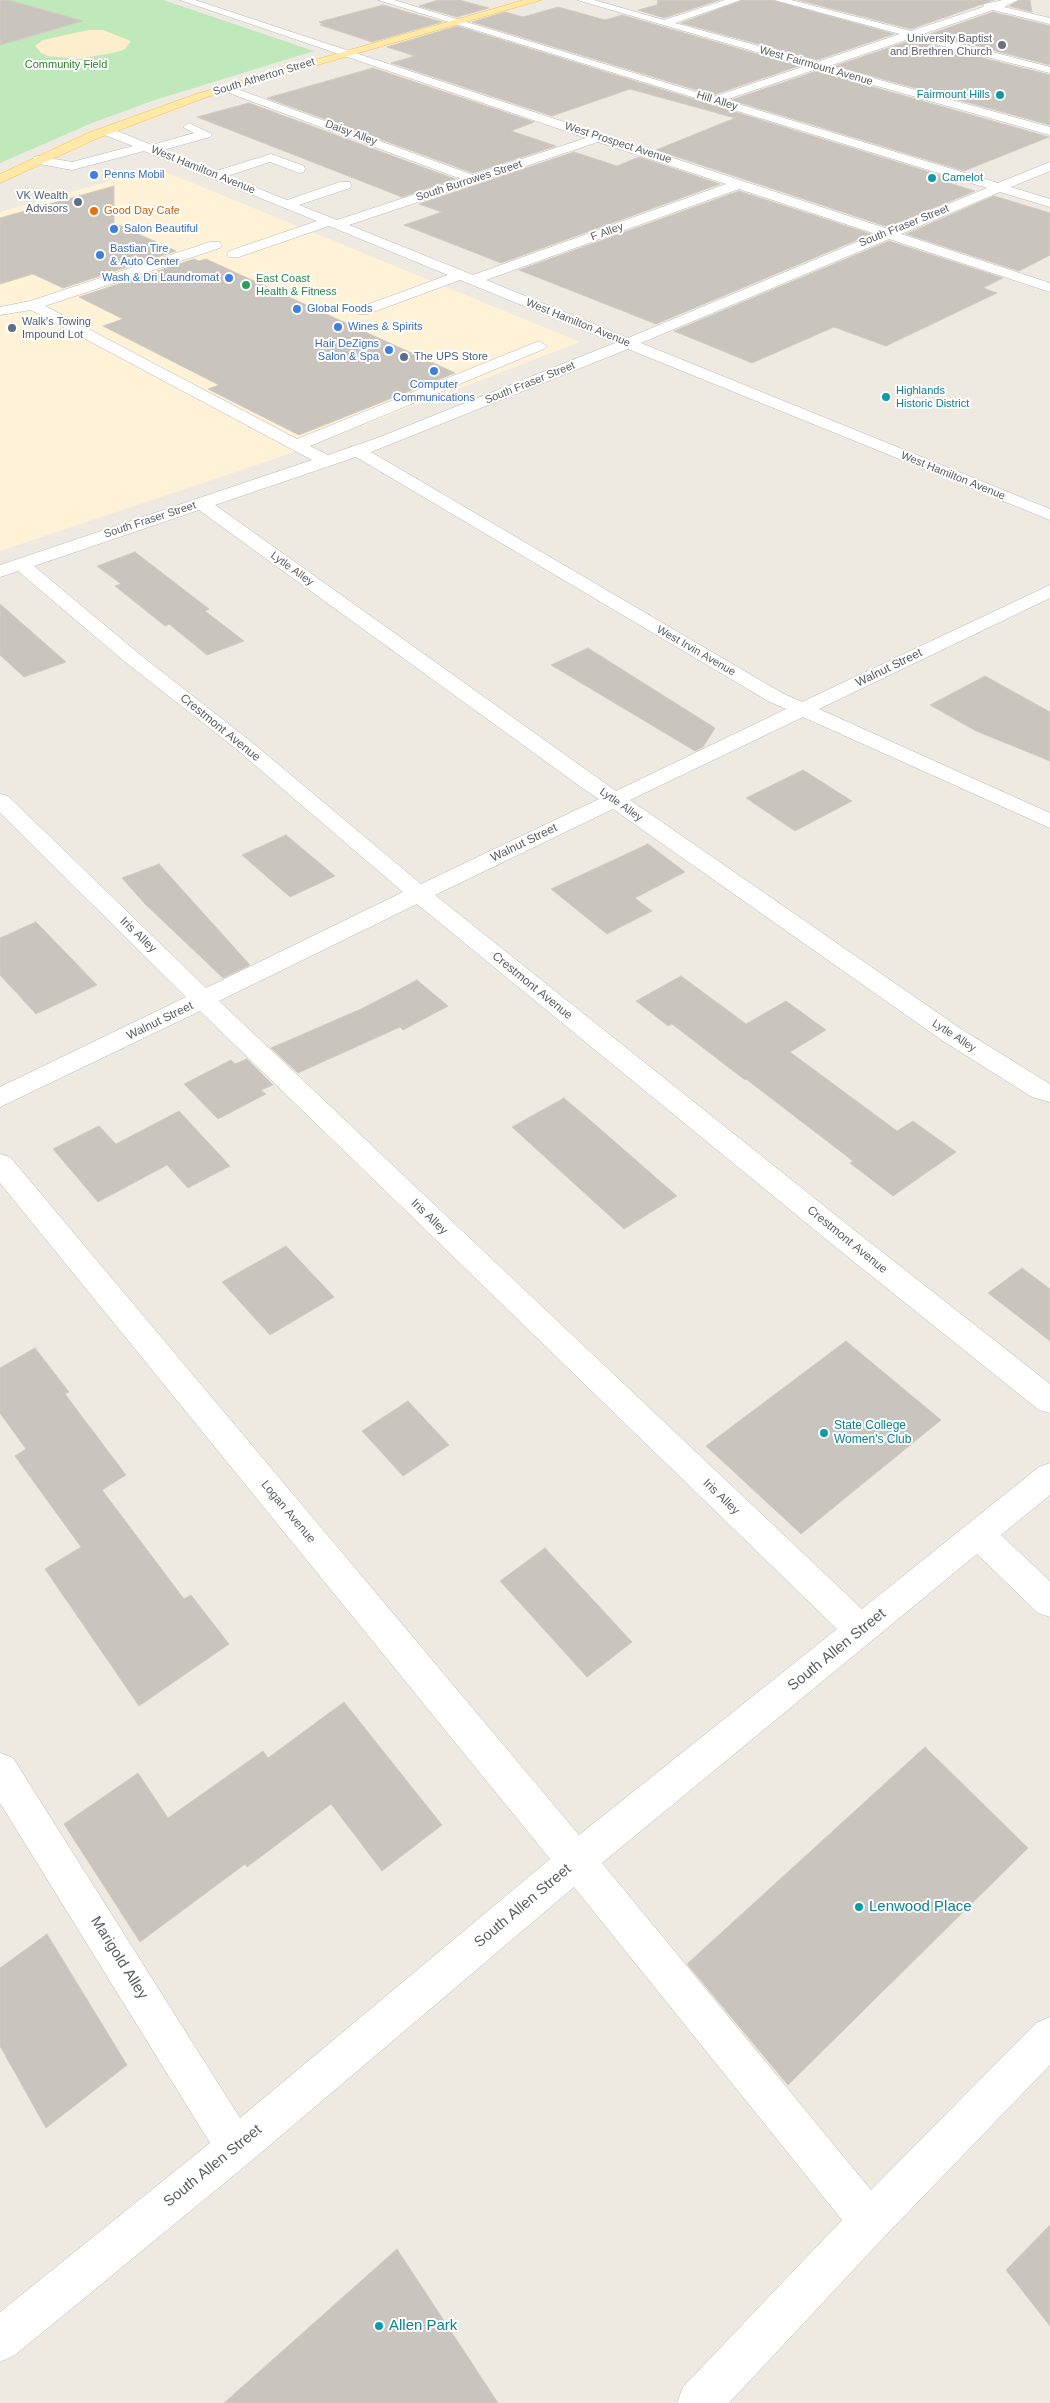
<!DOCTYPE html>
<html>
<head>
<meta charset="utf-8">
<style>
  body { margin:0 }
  canvas { display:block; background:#eeeae1 }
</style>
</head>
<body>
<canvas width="1050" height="2403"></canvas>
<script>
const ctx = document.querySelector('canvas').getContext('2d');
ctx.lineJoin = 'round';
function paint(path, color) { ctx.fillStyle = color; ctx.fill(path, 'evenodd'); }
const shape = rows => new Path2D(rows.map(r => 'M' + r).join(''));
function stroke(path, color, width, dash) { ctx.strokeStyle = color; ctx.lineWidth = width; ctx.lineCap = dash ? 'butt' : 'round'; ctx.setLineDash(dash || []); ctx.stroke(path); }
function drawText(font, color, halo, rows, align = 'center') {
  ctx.font = font + ' Arial,sans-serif'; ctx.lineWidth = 4; ctx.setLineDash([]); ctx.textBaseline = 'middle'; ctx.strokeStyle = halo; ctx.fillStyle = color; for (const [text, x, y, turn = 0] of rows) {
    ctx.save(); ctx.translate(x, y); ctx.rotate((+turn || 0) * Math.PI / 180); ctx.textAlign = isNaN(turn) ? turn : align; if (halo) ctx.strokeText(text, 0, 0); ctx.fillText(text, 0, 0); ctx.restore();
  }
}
const commercial = shape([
  [156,168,580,342,280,457,0,551,0,212]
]);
const green = shape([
  [0,0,163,0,314,51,155,100,92,123,0,163]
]);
const sand = shape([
  [88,30,103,30,131,41,125,49,117,52,79,59,48,56,41,53,35,46,43,40]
]);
const building = shape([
  [0,0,8,0,83,21,0,45,0,0],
  [438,0,459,0,489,8,457,17,419,6,438,0],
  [658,0,719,0,664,18,638,10,657,5,658,0],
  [743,0,772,0,894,34,817,60,681,23,743,0],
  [798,0,994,0,911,29,798,0],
  [1020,0,1030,0,1032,12,1009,6,1020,0],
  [383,5,442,22,372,42,320,25,323,24,319,22,383,5],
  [558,7,605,20,622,15,799,66,713,95,472,22,505,12,523,17,558,7],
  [993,12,1050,26,1050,65,930,34,993,12],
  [457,26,952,179,946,182,975,191,888,227,656,150,735,118,630,89,552,116,391,63,415,56,387,47,457,26],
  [912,40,1050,75,1050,125,835,66,912,40],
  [373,68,534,122,511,131,556,146,473,173,267,98,373,68],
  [817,71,1049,137,964,171,731,100,817,71],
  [249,103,455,179,402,197,197,117,249,103],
  [574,152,617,166,639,157,720,184,501,263,404,225,442,212,419,204,574,152],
  [114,186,114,223,176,251,63,288,33,274,0,284,0,218,114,186],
  [739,191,871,234,656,324,519,270,739,191],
  [994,196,1050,213,1050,255,1019,271,906,234,994,196],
  [889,241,1003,278,983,288,997,293,886,346,834,327,752,363,674,331,889,241],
  [194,259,199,261,206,259,455,373,299,435,208,389,219,385,103,326,123,319,79,297,194,259],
  [135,552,209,609,205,611,244,641,207,655,169,624,165,626,115,586,121,584,97,566,135,552],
  [0,604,66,662,24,677,0,655,0,604],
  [588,648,715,728,703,747,695,751,551,665,588,648],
  [985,676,1050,712,1050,761,976,731,930,705,985,676],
  [803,770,852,801,795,831,746,798,803,770],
  [286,835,335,876,290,897,242,855,286,835],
  [648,844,685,872,635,898,652,911,607,934,551,889,648,844],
  [159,864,250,965,223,978,145,904,122,878,159,864],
  [36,922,97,985,36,1014,0,975,0,938,36,922],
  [681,976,746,1024,786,1001,826,1030,790,1052,897,1131,913,1121,956,1152,893,1196,850,1163,853,1161,746,1079,745,1080,672,1024,668,1026,636,1001,681,976],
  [417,980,448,1006,403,1030,400,1027,298,1073,271,1048,361,1009,417,980],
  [247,1059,273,1085,261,1090,266,1094,218,1119,184,1084,231,1060,235,1064,247,1059],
  [564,1098,591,1121,677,1196,624,1229,512,1127,564,1098],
  [179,1111,230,1166,188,1188,167,1165,98,1202,53,1149,99,1126,116,1144,179,1111],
  [286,1246,334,1297,270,1335,222,1282,286,1246],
  [1022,1268,1050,1289,1050,1341,988,1293,1022,1268],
  [846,1341,941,1420,801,1534,706,1446,846,1341],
  [35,1348,69,1392,65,1394,126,1475,102,1490,184,1599,191,1595,229,1644,139,1706,45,1569,81,1547,15,1456,26,1449,0,1413,0,1368,35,1348],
  [408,1401,449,1445,403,1476,362,1431,408,1401],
  [545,1548,632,1642,587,1677,500,1581,545,1548],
  [344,1702,442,1825,382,1871,331,1804,247,1867,245,1864,140,1942,64,1824,138,1773,168,1818,263,1751,268,1758,344,1702],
  [925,1747,1028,1848,788,2085,687,1964,925,1747],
  [47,1934,127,2065,46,2128,0,2046,0,1968,47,1934],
  [1050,2225,1050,2326,1006,2270,1050,2225],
  [397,2249,498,2403,224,2403,397,2249]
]);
const minor = shape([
  [180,0,195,0,888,229,987,188,378,0,394,0,713,97,805,66,577,0,594,0,664,20,725,0,741,0,675,23,817,62,900,34,774,0,791,0,911,31,983,7,984,4,1003,0,1018,0,1004,7,1050,18,1050,24,993,10,923,34,1050,67,1050,73,912,38,829,66,1050,127,1050,135,817,69,725,100,998,183,1050,162,1050,171,1011,187,1050,199,1050,207,1000,192,901,234,1050,283,1050,292,889,239,641,343,1050,509,1050,520,628,349,371,452,782,693,802,702,1050,585,1050,598,819,709,1050,813,1050,828,803,717,630,800,961,1029,1050,1084,1050,1102,1032,1097,943,1041,613,809,435,895,858,1233,1050,1384,1050,1413,1039,1410,838,1249,417,904,219,1001,862,1609,1039,1467,1050,1463,1050,1495,1001,1535,1050,1581,1050,1617,1038,1613,977,1554,602,1863,871,2190,1036,2023,1050,2017,1050,2065,885,2236,729,2403,677,2403,683,2387,842,2220,574,1887,250,2162,15,2355,0,2362,0,2312,210,2143,0,1803,0,1753,13,1758,240,2118,550,1859,0,1183,0,1154,10,1157,579,1835,837,1629,200,1011,0,1107,0,1087,186,997,0,813,0,794,8,796,206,988,403,892,235,748,124,661,18,571,0,577,0,565,312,460,31,310,0,315,0,307,30,301,210,242,220,242,222,245,220,248,45,306,297,439,534,343,539,341,547,346,544,349,310,446,328,455,380,437,615,343,460,280,368,314,358,314,356,311,358,308,448,275,329,226,239,257,229,257,227,254,229,251,317,221,144,151,72,170,34,163,32,160,34,157,38,156,72,162,133,146,102,134,100,131,102,128,110,128,152,145,194,133,183,127,189,123,212,134,210,137,163,150,216,171,271,154,304,166,305,169,304,172,299,173,270,162,227,176,287,200,340,182,350,182,351,185,350,188,299,205,337,220,461,179,221,90,221,86,229,86,473,175,586,138,180,0],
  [598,142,726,184,473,275,349,225,598,142],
  [739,189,876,234,628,338,486,280,739,189],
  [356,457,768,701,786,709,616,791,215,505,356,457],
  [199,510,581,787,599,799,421,884,249,740,138,653,34,566,199,510]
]);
const major = shape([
  [524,0,541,0,204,98,96,139,0,183,0,174,88,133,196,94,524,0]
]);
const markers = [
  [1002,45,5,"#6b7280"],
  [1000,95,5,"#0f9aa8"],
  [94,175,5,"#3f7fe0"],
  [932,178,5,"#0f9aa8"],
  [78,202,5,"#5c6f8a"],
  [94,211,5,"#e8710a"],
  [114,229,5,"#3f7fe0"],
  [100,255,5,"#3f7fe0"],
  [229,278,5,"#3f7fe0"],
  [246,285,5,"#2e9e5b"],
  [297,309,5,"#3f7fe0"],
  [338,327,5,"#3f7fe0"],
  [12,328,5,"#5c6f8a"],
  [389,350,5,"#3f7fe0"],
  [404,357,5,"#5c6f8a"],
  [434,371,5,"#3f7fe0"],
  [886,397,5,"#0f9aa8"],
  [824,1433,5,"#0f9aa8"],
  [859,1907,5,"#0f9aa8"],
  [379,2326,5,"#0f9aa8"]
];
const farWorshipnames = [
  ["University Baptist",992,39],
  ["and Brethren Church",992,52]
];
const farParknames = [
  ["Community Field",66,65]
];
const farStreetnames = [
  ["West Fairmount Avenue",816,66,16],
  ["South Atherton Street",264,77,-17],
  ["Hill Alley",717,101,17],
  ["Daisy Alley",351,133,20],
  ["West Prospect Avenue",618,143,18],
  ["West Hamilton Avenue",203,170,22],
  ["South Burrowes Street",469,181,-18],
  ["South Fraser Street",904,226,-22],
  ["F Alley",607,232,-20],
  ["West Hamilton Avenue",578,323,22],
  ["South Fraser Street",530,383,-22],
  ["West Hamilton Avenue",953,476,22],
  ["South Fraser Street",150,520,-18],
  ["Lytle Alley",292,569,36],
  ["West Irvin Avenue",696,651,30],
  ["Lytle Alley",621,805,35],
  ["Lytle Alley",954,1036,33]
];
const farCulturenames = [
  ["Fairmount Hills",990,95,"right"],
  ["Camelot",942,178],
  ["Highlands",896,391],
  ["Historic District",896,404]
];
const farShopnames = [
  ["Penns Mobil",104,175],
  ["Salon Beautiful",124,229],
  ["Bastian Tire",110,249],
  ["& Auto Center",110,262],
  ["Wash & Dri Laundromat",219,278,"right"],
  ["Global Foods",307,309],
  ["Wines & Spirits",348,327],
  ["Hair DeZigns",379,344,"right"],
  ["Salon & Spa",379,357,"right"],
  ["Computer",434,385,"center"],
  ["Communications",434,398,"center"]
];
const farServicenames = [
  ["VK Wealth",68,196,"right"],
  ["Advisors",68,209,"right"],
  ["Walk's Towing",22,322],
  ["Impound Lot",22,335],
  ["The UPS Store",414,357]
];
const farFoodnames = [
  ["Good Day Cafe",104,211]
];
const farLeisurenames = [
  ["East Coast",256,279],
  ["Health & Fitness",256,292]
];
const streetNames = [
  ["Walnut Street",889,668,-26],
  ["Crestmont Avenue",220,728,39],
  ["Walnut Street",524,843,-26],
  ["Iris Alley",138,935,44],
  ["Crestmont Avenue",532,986,39],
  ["Walnut Street",160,1021,-26],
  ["Iris Alley",429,1217,44],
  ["Crestmont Avenue",847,1240,39],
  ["Iris Alley",721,1497,44],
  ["Logan Avenue",288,1512,50]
];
const cultureNames = [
  ["State College",834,1426],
  ["Women's Club",834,1440]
];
const nearStreetnames = [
  ["South Allen Street",837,1650,-39],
  ["South Allen Street",523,1906,-40],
  ["Marigold Alley",119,1958,58],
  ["South Allen Street",213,2166,-39]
];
const nearCulturenames = [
  ["Lenwood Place",869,1907],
  ["Allen Park",389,2326]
];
paint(commercial, '#fff2d6');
paint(green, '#bfe8bb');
paint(sand, '#fdeecd');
paint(building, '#c9c5be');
stroke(building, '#d3cbbf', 1);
stroke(minor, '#b4b9bd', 1);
stroke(major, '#febd4b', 1);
paint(minor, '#fff');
paint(major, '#ffe9a6');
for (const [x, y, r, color] of markers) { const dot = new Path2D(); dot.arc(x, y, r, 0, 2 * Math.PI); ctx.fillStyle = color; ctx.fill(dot); stroke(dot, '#fff', 2); }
drawText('11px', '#5b616d', '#fff', farWorshipnames, 'right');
drawText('11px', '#2f822c', '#fff', farParknames);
drawText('11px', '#5a5f64', '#fff', farStreetnames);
drawText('11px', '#0d838f', '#fff', farCulturenames, 'left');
drawText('11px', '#366cbe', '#fff', farShopnames, 'left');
drawText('11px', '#4e5e75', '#fff', farServicenames, 'left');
drawText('11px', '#c56008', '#fff', farFoodnames, 'left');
drawText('11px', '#27864d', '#fff', farLeisurenames, 'left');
drawText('12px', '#5a5f64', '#fff', streetNames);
drawText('12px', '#0d838f', '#fff', cultureNames, 'left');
drawText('15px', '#5a5f64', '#fff', nearStreetnames);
drawText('15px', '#0d838f', '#fff', nearCulturenames, 'left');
</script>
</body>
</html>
